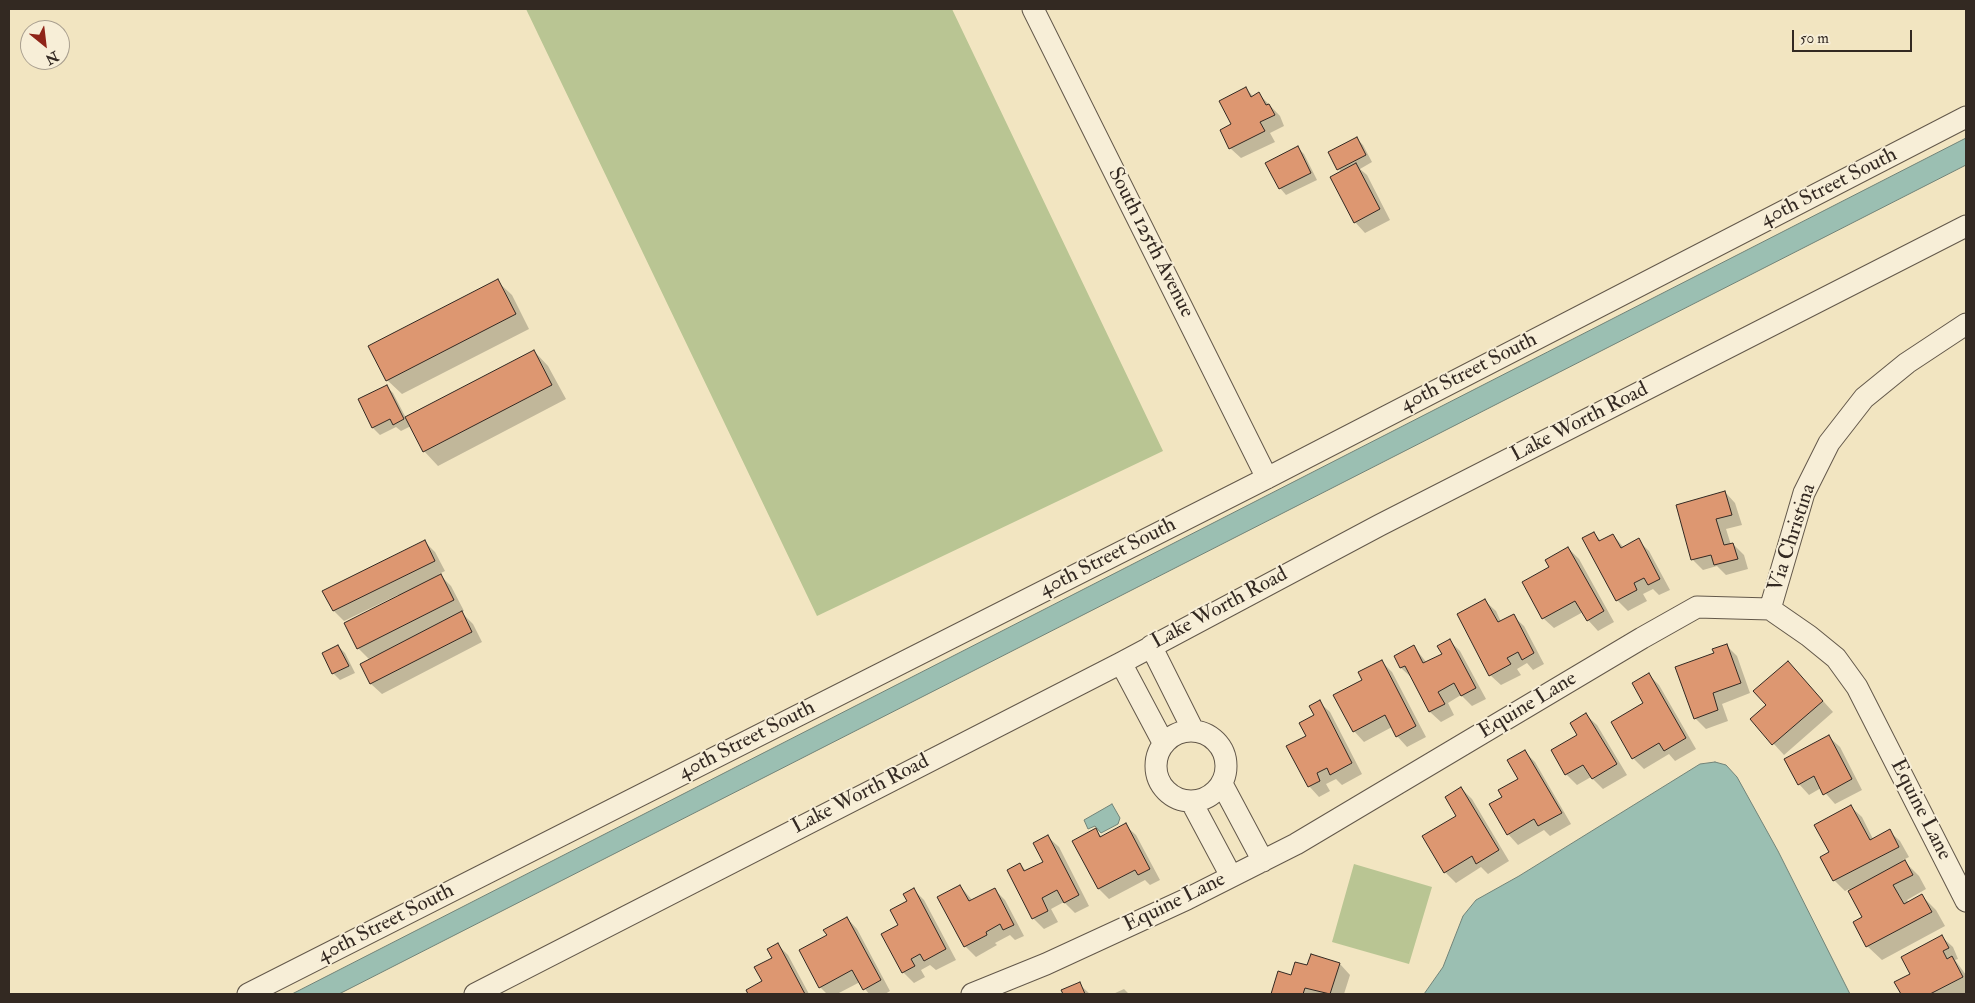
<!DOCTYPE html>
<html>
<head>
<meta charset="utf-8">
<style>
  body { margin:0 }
  #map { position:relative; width:1975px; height:1003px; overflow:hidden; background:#f2e5c1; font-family:"IM FELL Double Pica",serif }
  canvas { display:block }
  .frame { position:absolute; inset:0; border:10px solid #332922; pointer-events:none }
  .north { position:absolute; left:20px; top:20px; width:50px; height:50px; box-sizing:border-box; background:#f7eed7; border:1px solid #a99f8f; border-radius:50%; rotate:151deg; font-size:14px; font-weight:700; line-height:20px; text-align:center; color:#332922 }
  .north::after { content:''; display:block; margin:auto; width:18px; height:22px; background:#8f2418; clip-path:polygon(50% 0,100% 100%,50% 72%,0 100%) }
  .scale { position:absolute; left:1792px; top:30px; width:120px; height:22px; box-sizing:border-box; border:2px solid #332922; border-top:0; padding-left:6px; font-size:15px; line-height:18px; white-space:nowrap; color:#332922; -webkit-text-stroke:4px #f7eed7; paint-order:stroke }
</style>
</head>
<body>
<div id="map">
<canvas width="1975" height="1003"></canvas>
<div class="frame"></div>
<div class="north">N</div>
<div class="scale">50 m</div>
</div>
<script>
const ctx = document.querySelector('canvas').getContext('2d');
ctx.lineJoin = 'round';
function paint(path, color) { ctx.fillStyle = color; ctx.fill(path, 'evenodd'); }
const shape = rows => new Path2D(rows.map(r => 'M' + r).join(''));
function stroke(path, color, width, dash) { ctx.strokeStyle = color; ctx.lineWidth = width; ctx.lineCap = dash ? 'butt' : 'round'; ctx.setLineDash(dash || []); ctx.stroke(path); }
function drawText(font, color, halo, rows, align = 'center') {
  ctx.font = font + ' "IM FELL Double Pica",serif'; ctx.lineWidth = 4; ctx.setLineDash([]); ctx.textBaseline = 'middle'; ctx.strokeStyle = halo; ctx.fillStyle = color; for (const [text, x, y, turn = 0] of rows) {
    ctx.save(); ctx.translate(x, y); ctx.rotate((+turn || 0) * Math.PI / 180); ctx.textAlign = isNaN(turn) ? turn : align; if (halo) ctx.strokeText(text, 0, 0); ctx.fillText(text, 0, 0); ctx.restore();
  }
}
const green = shape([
  [526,9,952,9,1163,451,817,616],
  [1354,864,1432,887,1409,964,1332,942]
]);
const water = shape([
  [1966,138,1966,165,339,994,292,994,1966,138],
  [1715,762,1726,765,1737,777,1778,851,1850,994,1424,994,1443,967,1463,916,1476,900,1519,876,1700,764,1715,762],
  [1112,804,1120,818,1118,824,1101,833,1095,826,1088,829,1084,820,1112,804]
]);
const shadow = shape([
  [1246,89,1254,97,1259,94,1280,116,1284,126,1270,133,1275,142,1241,158,1230,148,1232,125],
  [1356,138,1363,145,1372,162,1360,169,1367,175,1390,220,1365,233,1355,222,1341,172,1329,152],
  [1297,147,1304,154,1317,180,1286,195,1280,188],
  [497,281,512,295,529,329,402,394,387,380],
  [534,351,548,366,566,399,438,466,424,451,411,426,401,431,396,427,380,435,373,428,359,400,386,386,393,393,406,418],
  [1725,492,1735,503,1742,525,1726,529,1731,545,1733,544,1744,555,1748,569,1726,575,1717,566,1703,570,1693,560],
  [1594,533,1601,541,1613,535,1624,548,1638,540,1649,551,1670,590,1659,595,1653,589,1643,594,1647,601,1628,611,1617,600],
  [424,541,435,552,445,571,439,574,451,586,464,611,461,612,473,624,482,642,382,694,371,684,361,665,370,660,358,648,399,597,398,595,344,621,334,611,324,591],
  [1568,548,1579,559,1614,622,1598,631,1588,620,1583,612,1554,628,1543,618,1551,567],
  [1485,601,1496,611,1501,622,1513,616,1524,626,1544,664,1533,670,1527,663,1517,669,1521,675,1501,685,1490,675],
  [1450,641,1460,651,1486,699,1472,706,1461,695,1448,703,1454,715,1441,722,1430,712,1412,678,1401,668,1395,657,1414,647,1427,663,1443,654],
  [1726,645,1737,656,1750,693,1722,704,1728,721,1706,729,1695,718,1715,654],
  [338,646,345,653,355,673,340,680,333,673],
  [1381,661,1392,672,1426,737,1407,747,1397,736,1392,727,1364,742,1354,731,1363,681],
  [1798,673,1833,712,1784,755,1751,719],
  [1649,675,1659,685,1696,749,1675,761,1669,754,1644,769,1633,758,1645,704],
  [1319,702,1330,712,1362,774,1342,785,1336,779,1326,784,1330,791,1319,797,1309,786,1307,736],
  [1586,715,1597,725,1627,775,1603,789,1591,777,1577,785,1566,774,1552,751,1579,735],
  [1829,737,1840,747,1862,790,1835,804,1821,788,1809,795,1799,784],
  [1524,751,1535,762,1571,824,1550,836,1544,830,1518,845,1508,834,1503,797,1520,779],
  [1461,788,1472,799,1509,861,1488,874,1481,867,1456,883,1445,872,1458,816],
  [1851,807,1862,817,1873,839,1889,831,1900,841,1909,857,1903,860,1919,876,1926,889,1907,900,1909,903,1922,896,1936,910,1945,926,1882,960,1867,946,1864,918,1849,889,1845,891,1834,880,1822,857,1830,852],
  [1125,825,1136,835,1160,880,1150,885,1145,880,1109,899,1099,889,1095,830,1102,837],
  [1048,837,1059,847,1089,906,1075,913,1064,902,1051,909,1058,922,1044,929,1033,918,1020,864,1027,872,1044,863],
  [960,886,973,901,994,889,1005,900,1024,936,1015,940,1010,935,995,943,997,945,976,957,965,946],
  [914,890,924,900,956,960,936,970,930,965,921,970,925,977,914,983,903,972,900,926],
  [847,918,857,929,890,991,885,994,869,994,860,982,837,994,827,994,820,987,828,936],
  [1942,937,1953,947,1958,959,1955,960,1966,975,1966,994,1902,994,1896,982,1912,974],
  [777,944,788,955,809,994,749,994,747,991,764,982],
  [1312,955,1340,964,1350,975,1344,994,1272,994,1279,972,1292,976,1308,967],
  [1079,984,1090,994,1065,994,1063,991],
  [1124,989,1129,994,1113,994]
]);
const building = shape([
  [1246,87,1251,97,1259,92,1266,105,1269,104,1275,115,1260,122,1265,131,1229,149,1220,130,1231,124,1219,101,1246,87],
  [1357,137,1366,155,1337,170,1328,152,1357,137],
  [1298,146,1311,173,1279,189,1265,163,1298,146],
  [1356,163,1380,209,1354,223,1330,177,1356,163],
  [498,279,516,314,386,381,368,346,498,279],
  [534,350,552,385,423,452,405,417,534,350],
  [387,385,404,419,393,425,390,419,372,428,358,399,387,385],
  [1725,491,1732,515,1716,519,1724,545,1733,543,1738,559,1714,565,1711,555,1691,560,1676,505,1725,491],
  [1594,532,1599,541,1613,534,1621,548,1639,538,1660,579,1648,585,1644,578,1634,583,1637,590,1616,601,1582,538,1594,532],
  [425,540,435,561,333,611,322,591,425,540],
  [1568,547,1604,611,1587,621,1575,601,1542,619,1522,582,1549,567,1545,560,1568,547],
  [441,574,454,600,357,649,344,623,441,574],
  [1485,599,1498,622,1514,614,1534,653,1522,660,1518,652,1507,658,1511,664,1489,676,1457,614,1485,599],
  [462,611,472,632,370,684,360,664,462,611],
  [1450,639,1476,688,1461,696,1454,683,1438,692,1445,704,1429,712,1405,666,1400,668,1394,656,1414,645,1423,663,1442,654,1437,646,1450,639],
  [1727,644,1741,683,1713,693,1718,710,1694,719,1675,667,1714,653,1712,649,1727,644],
  [338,645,349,666,332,674,322,653,338,645],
  [1382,660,1416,726,1396,737,1385,715,1353,732,1333,695,1362,680,1358,672,1382,660],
  [1788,661,1823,701,1772,745,1750,719,1766,705,1753,691,1788,661],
  [1649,673,1686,738,1664,751,1659,743,1632,759,1611,722,1643,703,1632,683,1649,673],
  [1320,700,1352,763,1330,775,1327,768,1317,773,1320,781,1308,787,1286,746,1306,736,1299,723,1314,715,1309,706,1320,700],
  [1586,713,1617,764,1592,779,1583,765,1565,775,1551,750,1577,735,1570,723,1586,713],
  [1829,735,1852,779,1823,795,1814,776,1798,785,1784,759,1829,735],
  [1525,750,1562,813,1538,826,1534,819,1507,835,1489,804,1502,797,1498,790,1518,779,1507,760,1525,750],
  [1461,787,1499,850,1476,864,1472,856,1444,873,1422,836,1456,816,1445,797,1461,787],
  [1851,805,1870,840,1890,829,1899,847,1833,881,1820,857,1829,852,1814,825,1851,805],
  [1126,823,1150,869,1138,875,1135,870,1098,889,1072,841,1096,828,1100,837,1126,823],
  [1048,835,1079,895,1064,903,1057,890,1042,898,1048,911,1032,919,1007,870,1020,863,1024,871,1043,862,1033,843,1048,835],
  [1905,860,1913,875,1893,885,1904,904,1922,894,1932,912,1866,947,1853,922,1862,917,1848,891,1905,860],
  [960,885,969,901,995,888,1014,925,1003,930,1000,924,986,932,987,935,964,947,937,897,960,885],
  [914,888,946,949,924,961,920,954,911,959,915,966,902,973,881,934,898,925,890,910,907,901,903,894,914,888],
  [847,917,881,980,863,990,852,970,819,988,799,950,827,935,823,930,847,917],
  [1942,935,1949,948,1943,951,1947,959,1952,956,1963,977,1930,994,1901,994,1894,982,1910,974,1901,957,1942,935],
  [778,943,805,994,748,994,746,990,762,981,754,967,772,958,767,949,778,943],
  [1311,954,1340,963,1330,994,1305,988,1303,994,1271,994,1278,971,1291,975,1295,962,1307,965,1311,954],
  [1080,982,1085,994,1063,994,1061,990,1080,982]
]);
const minor = shape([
  [1033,9,1267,478],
  [1770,609,1804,493,1829,443,1864,398,1907,363,1966,324],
  [1151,646,1193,730],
  [1121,663,1164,744],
  '1156 766a35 35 0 1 1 70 0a35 35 0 1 1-70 0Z',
  [1222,784,1263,861],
  [1191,801,1231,876],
  [248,994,1267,478,1966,117],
  [475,994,1121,663,1380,525,1966,226],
  [972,994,1046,964,1187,899,1296,844,1642,638,1697,607,1770,609,1809,636,1836,658,1857,687,1966,901]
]);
const streetNames = [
  ["40th Street South",1829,188,-27],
  ["South 125th Avenue",1150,243,63],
  ["40th Street South",1469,373,-27],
  ["Lake Worth Road",1580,423,-27],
  ["Via Christina",1793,538,-72],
  ["40th Street South",1108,558,-27],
  ["Lake Worth Road",1220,609,-28],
  ["Equine Lane",1528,706,-31],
  ["40th Street South",747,741,-27],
  ["Lake Worth Road",861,795,-27],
  ["Equine Lane",1920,810,63],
  ["Equine Lane",1175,903,-26],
  ["40th Street South",386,924,-27]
];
paint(green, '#b9c593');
paint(water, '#9bbfb2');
stroke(water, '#718378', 1);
paint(shadow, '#0003');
paint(building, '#dd9771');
stroke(building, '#332922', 1);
stroke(minor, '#63584a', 23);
stroke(minor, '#f7eed7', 21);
drawText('21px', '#332922', '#f7eed7', streetNames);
</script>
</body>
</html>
